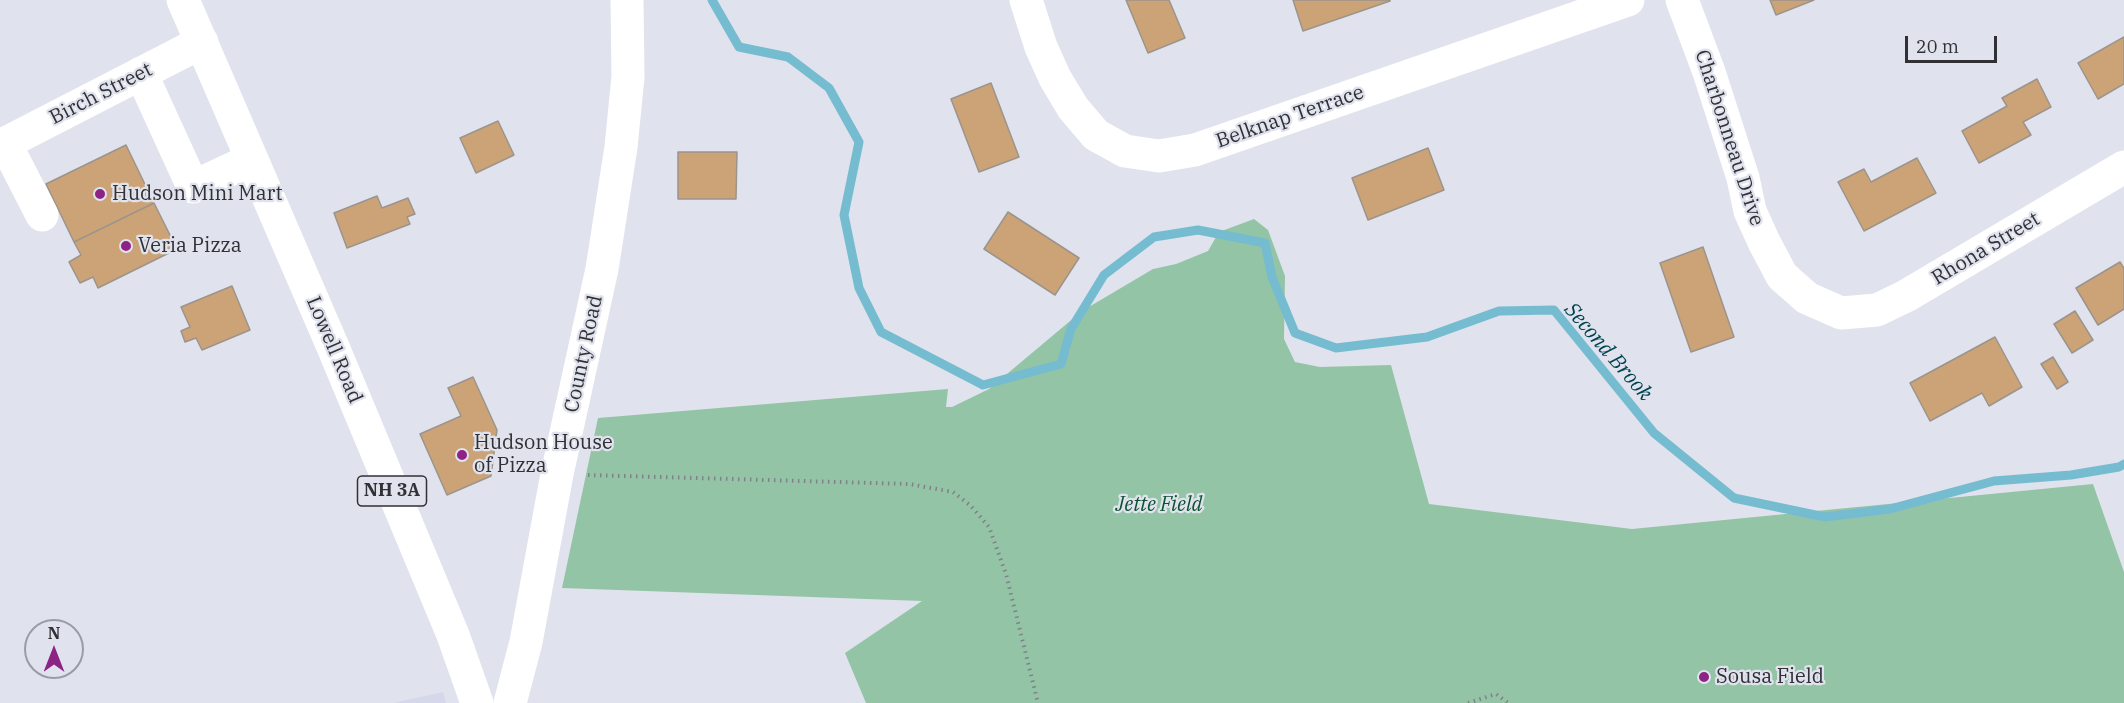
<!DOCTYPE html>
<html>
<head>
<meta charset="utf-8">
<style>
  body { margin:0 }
  #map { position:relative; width:2124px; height:703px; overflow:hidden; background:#e0e3ed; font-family:"IBM Plex Serif",serif }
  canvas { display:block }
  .north { position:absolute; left:24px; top:619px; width:60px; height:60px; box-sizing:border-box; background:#e0e3ed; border:2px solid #9a9ba3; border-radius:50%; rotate:0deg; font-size:16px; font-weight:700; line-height:24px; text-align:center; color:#303035 }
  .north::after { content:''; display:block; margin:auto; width:21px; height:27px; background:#8e2386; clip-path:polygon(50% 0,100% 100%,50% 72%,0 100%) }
  .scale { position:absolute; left:1905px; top:36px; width:92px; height:27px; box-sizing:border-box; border:3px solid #303035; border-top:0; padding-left:8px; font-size:18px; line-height:21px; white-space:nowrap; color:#303035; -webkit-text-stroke:4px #e0e3ed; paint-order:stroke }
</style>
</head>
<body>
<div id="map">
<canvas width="2124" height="703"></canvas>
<div class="north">N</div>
<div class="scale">20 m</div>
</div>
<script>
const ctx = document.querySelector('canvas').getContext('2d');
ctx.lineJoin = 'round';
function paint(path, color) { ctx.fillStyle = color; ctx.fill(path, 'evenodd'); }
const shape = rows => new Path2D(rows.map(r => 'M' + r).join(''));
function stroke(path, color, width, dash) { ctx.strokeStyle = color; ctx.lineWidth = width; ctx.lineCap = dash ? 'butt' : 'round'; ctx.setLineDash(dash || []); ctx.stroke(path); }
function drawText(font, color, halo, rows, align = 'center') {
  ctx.font = font + ' "IBM Plex Serif",serif'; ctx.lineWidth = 4.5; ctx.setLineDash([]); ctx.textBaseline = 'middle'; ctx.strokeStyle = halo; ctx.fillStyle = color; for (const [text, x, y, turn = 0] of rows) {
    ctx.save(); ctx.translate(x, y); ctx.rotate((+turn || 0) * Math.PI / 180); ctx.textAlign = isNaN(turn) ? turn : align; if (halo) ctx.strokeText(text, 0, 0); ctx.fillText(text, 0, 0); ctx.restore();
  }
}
const built = shape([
  [443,692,446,703,393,703]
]);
const green = shape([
  [1254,219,1268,230,1285,276,1284,339,1295,362,1320,367,1391,365,1429,504,1632,529,2093,484,2124,572,2124,703,866,703,845,653,922,601,562,588,598,418,948,389,946,407,952,407,989,389,1082,311,1153,269,1176,264,1208,251,1219,232]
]);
const stream = shape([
  [712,0,739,47,788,57,829,88,859,142,844,215,859,288,881,332,983,385,1061,364,1071,329,1104,275,1154,237,1198,230,1265,243,1272,277,1295,333,1336,348,1427,337,1499,311,1554,310,1654,433,1734,498,1825,517,1890,509,1994,481,2071,475,2119,467,2124,464]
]);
const building = shape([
  [1126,0,1169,0,1185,38,1148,53,1126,0],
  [1293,0,1390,0,1390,1,1303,31,1293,0],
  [1770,0,1814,0,1776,15,1770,0],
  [2124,37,2124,84,2098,99,2078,63,2124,37],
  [2037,79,2051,107,2023,122,2031,135,1979,163,1962,131,2007,106,2002,98,2037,79],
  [991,83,1019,157,979,172,951,99,991,83],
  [498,121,514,155,476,173,460,138,498,121],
  [126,145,154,203,74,242,46,184,126,145],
  [1428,148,1444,190,1368,220,1352,178,1428,148],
  [678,152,737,152,736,199,678,199,678,152],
  [1917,158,1936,193,1864,231,1838,182,1864,169,1871,182,1917,158],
  [377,196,382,208,408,198,415,214,407,217,410,224,347,248,334,213,377,196],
  [154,203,177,249,98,288,93,277,80,283,69,262,81,255,74,242,154,203],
  [1008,212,1079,258,1055,295,984,249,1008,212],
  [1703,247,1734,337,1691,352,1660,263,1703,247],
  [2120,262,2124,268,2124,309,2098,325,2076,288,2120,262],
  [232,286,250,330,202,350,196,338,185,342,181,331,190,327,181,307,232,286],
  [2075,311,2093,340,2072,353,2054,324,2075,311],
  [1995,337,2022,387,1989,406,1982,393,1930,421,1910,383,1995,337],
  [2053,357,2068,382,2057,389,2041,364,2053,357],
  [473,377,497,430,491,476,447,495,420,434,461,416,448,388,473,377]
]);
const path = shape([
  [588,475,909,484,953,492,971,506,989,527,1006,574,1038,703],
  [1468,703,1496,694,1508,703]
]);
const minor = shape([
  [1026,0,1041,47,1055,78,1073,108,1096,135,1125,151,1159,156,1195,150,1628,0],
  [1682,0,1709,72,1743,178,1750,211,1764,242,1782,276,1807,298,1841,313,1877,310,1906,296,2124,167],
  [141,73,193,187,251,160],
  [5,143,42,215],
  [0,146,202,42],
  [510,703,526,642,557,474,602,269,621,147,628,77,627,0]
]);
const major = shape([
  [183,0,333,347,453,635,477,703]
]);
const markers = [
  [100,194,6,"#8e2386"],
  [126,246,6,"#8e2386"],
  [462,455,6,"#8e2386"],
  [1704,677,6,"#8e2386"]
];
const shields = [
  [392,491,69]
];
const shieldNames = [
  ["NH 3A",392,491]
];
const streetNames = [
  ["Birch Street",101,94,-27],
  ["Belknap Terrace",1290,117,-19],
  ["Charbonneau Drive",1729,138,72],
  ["Rhona Street",1986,249,-31],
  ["Lowell Road",334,350,67],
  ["County Road",584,354,-78]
];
const poiNames = [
  ["Hudson Mini Mart",112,194],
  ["Veria Pizza",138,246],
  ["Hudson House",474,443],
  ["of Pizza",474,466],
  ["Sousa Field",1716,677]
];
const parkNames = [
  ["Jette Field",1159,505]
];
const waterNames = [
  ["Second Brook",1608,352,49]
];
paint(built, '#d5d8ea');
paint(green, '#94c4a6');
stroke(stream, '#76bcd0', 9);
paint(building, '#cca377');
stroke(building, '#9c948c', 1.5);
stroke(path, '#808289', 4, [1.5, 4.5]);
stroke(minor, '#fff', 33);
stroke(major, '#fff', 33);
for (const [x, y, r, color] of markers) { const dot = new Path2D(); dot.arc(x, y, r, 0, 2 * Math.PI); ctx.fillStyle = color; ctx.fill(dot); stroke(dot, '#e0e3ed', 2); }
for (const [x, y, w] of shields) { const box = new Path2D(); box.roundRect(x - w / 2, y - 15, w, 30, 4.5); ctx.fillStyle = '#e0e3ed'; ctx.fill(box); stroke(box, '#303035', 1.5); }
drawText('bold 18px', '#303035', null, shieldNames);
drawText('20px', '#303035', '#e0e3ed', streetNames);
drawText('20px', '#303035', '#e0e3ed', poiNames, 'left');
drawText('italic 20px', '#0e5131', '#e0e3ed', parkNames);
drawText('italic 21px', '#004351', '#e0e3ed', waterNames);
</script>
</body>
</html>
